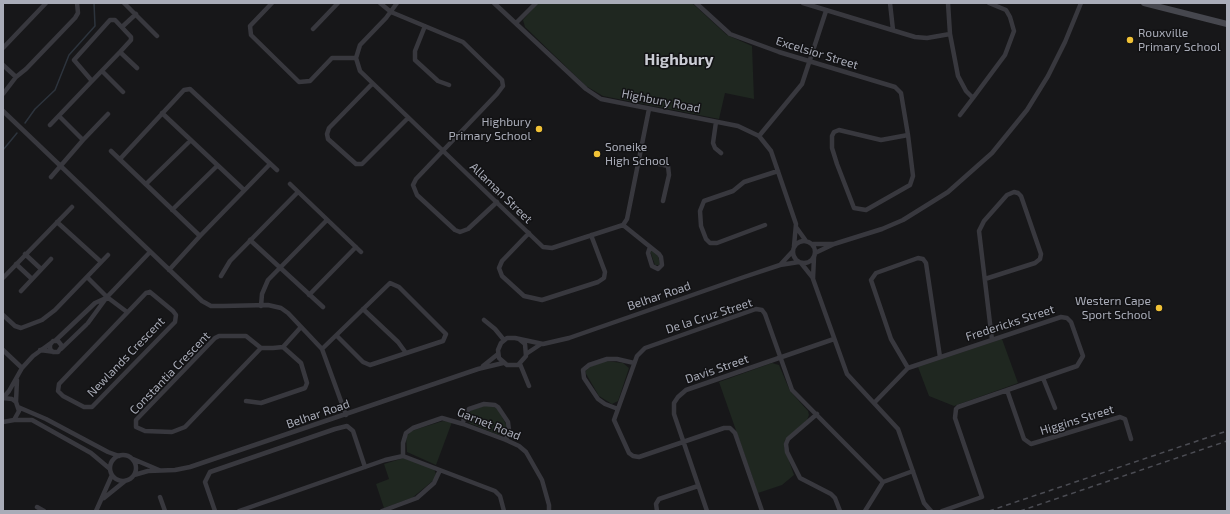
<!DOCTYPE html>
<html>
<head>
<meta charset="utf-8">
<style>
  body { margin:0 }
  #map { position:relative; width:1230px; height:514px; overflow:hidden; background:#171719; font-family:"Exo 2",sans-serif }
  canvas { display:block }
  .frame { position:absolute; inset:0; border:4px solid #a9acb8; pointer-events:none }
</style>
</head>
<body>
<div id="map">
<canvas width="1230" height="514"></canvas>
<div class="frame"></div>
</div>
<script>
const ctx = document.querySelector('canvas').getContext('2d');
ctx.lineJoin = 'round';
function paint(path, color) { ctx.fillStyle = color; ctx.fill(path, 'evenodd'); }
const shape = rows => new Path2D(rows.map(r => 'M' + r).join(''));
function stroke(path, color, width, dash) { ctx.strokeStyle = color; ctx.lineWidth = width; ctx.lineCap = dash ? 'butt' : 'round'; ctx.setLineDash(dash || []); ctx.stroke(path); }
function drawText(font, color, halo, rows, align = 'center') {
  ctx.font = font + ' "Exo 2",sans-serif'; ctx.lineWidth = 3; ctx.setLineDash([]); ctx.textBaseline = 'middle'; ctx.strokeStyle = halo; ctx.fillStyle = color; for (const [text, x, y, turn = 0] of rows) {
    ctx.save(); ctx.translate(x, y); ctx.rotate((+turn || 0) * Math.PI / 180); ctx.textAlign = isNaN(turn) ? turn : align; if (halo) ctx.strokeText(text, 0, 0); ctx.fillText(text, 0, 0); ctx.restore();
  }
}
const green = shape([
  [538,3,692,3,727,35,752,46,754,99,725,93,719,119,603,96,586,86,525,27,523,20],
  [650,251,652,251,658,256,660,263,659,265,655,265],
  [1002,339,1018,383,954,406,929,396,918,367],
  [606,361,623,363,629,368,618,401,612,404,599,396,585,372,589,367],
  [772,363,779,365,790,391,808,411,809,415,807,420,785,440,784,447,794,475,782,485,758,493,719,382],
  [486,405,497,408,507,426,504,434,499,435,469,423,467,417,470,411],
  [443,421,452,422,436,465,407,452,406,437,411,431],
  [404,458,434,469,436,474,435,479,412,498,384,508,376,484,389,479,384,464]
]);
const stream = shape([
  [25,123,35,109,55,90,69,55,95,26,94,3],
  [3,150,17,133]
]);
const street = shape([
  [124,3,157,36],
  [272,3,250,26,251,35,299,82,310,81,332,58,356,58],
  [380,3,391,12,463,42,502,80,503,86,497,94,416,179,413,185,417,195,455,230,460,232,468,229,497,202],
  [397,3,386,18,360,45,356,58,360,71,543,247,552,248,623,225,627,219,649,109],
  [494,3,586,89,601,99,738,126,759,136,771,151,796,224,794,246],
  [696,3,730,34,779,52,895,87,901,93,908,135,881,140,839,130,834,132,832,136,832,148,837,164,854,208,866,210,910,185,913,176,908,135],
  [803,3,915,37,927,38,950,34],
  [890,3,893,30],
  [948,3,950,34,958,76,966,91,973,98,960,115],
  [516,23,536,3],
  [425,26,415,51,415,60,438,81,449,85],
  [122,27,136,14],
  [313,29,338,3],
  [3,48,46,3],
  [120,52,137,68],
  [3,65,16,77],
  [102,71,123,92],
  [372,84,329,128,327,134,328,139,356,164,362,164,408,118],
  [3,94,16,77,26,69,75,18,78,13,77,3],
  [973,98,1005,55,1014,31,1010,17,1006,10,989,3],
  [3,111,202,301,211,306,223,306,268,305,281,308,288,313,322,349,346,415],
  [162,113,244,190],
  [59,116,83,140],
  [716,122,713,143,715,148,721,153],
  [50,125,92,81,120,52,131,40,131,37,115,20,110,20,74,60,92,81],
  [759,136,802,84,826,11],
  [111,151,200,236],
  [120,159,184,90,190,89,277,170],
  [638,159,668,166,669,175,663,201],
  [51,177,83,140,108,114],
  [146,184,190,141],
  [290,184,361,252],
  [172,210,217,166],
  [57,222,100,261],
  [623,225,659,254,661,257,662,265,658,269,652,266,648,253,650,247],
  [765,225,717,243,710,243,706,239,701,226,700,211,704,201,733,191,744,182,778,171],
  [796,227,806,241],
  [529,233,502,261,499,268,502,276,524,296,542,300,598,282,604,278,605,272,591,235],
  [250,240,323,307],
  '793 252a11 11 0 1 1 22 0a11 11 0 1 1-22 0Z',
  [812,244,834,244],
  [815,253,834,244,882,229,903,220,948,192,992,153,1027,110,1048,76,1065,42,1081,3],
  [25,254,41,269],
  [814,257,813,279,847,374,898,429,924,503,931,511],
  [801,263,813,278],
  [16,264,32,279],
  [780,265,792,252],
  [169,270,200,236,270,164],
  [221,276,230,261,298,192],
  [87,277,107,297,127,312],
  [3,278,72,207],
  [985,279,1035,263,1040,259,1041,254,1021,196,1018,193,1014,192,1007,195,984,221,979,231,992,340],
  [21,291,51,259],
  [150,292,173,311,176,315,175,322,92,407,84,407,63,396,58,391,59,384,146,293,150,292],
  [309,295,356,247],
  [261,306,262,294,268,280,327,220],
  [363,309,398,342,406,353],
  [3,315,15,326,21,328,42,320,55,310,108,255],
  [484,320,495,329,504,340],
  [88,323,107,297,150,252],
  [519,339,525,344,526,356,518,365,507,365,499,358,498,350,501,343,507,338,515,338,543,344,569,338,744,277,780,265,799,262],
  [56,340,95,303,106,298],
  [261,348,185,427,172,432,145,431,136,427,136,420,215,338,219,336,246,336,261,348,273,348,283,347,301,327],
  [61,349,86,325],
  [322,349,390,283,399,287,446,334,443,341,370,365,363,362,337,336],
  [3,350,22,368],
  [40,350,55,352,58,352,62,346,58,341,53,341,50,345,50,349,53,352],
  [526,354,541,344],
  [520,364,529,386],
  [483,366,498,354],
  [908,368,891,339,871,280,876,273,918,258,923,259,926,263,940,357],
  [1043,378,1055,408],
  [1007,390,1024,439,1031,444,1120,417,1125,419,1131,439],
  [3,398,9,391,22,368,33,356,51,343],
  [3,398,12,399,16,402,19,411,14,420,3,422],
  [246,401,261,403,305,388,307,383,301,363,283,347],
  [16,402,17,380],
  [874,403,908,368,1061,317,1067,318,1071,322,1083,356,1077,366,958,407,956,409,955,418,982,497,942,511],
  [18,407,46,419,108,452,119,456],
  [618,409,605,404,598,399,584,378,583,370,589,365,607,359,617,359,634,363],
  [817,414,788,439,786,444,787,452,800,478,831,494,835,498,840,511],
  [14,420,32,420,91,453,110,469],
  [463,424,464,416,469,409,484,404,495,405,498,407,508,422,509,430,506,440],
  '110 468a13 13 0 1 1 26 0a13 13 0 1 1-26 0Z',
  [403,456,403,443,406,433,413,428,442,418,463,424,506,440,519,446,526,452,542,480,549,505,549,511],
  [133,459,159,470],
  [134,475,148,471,175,470,190,467,478,369,503,363],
  [160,497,165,511],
  [104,498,125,481],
  [37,507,44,511],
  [96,511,112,475],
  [215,511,205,482,210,472,335,429,347,426,353,431,365,467],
  [239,511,385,460,403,456,495,491,500,496,504,511],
  [382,511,417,498,434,483,440,470],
  [657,511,656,504,659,499,698,486],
  [707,511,674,414,674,403,678,397,686,390,834,339],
  [762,511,735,433,730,428,724,428,639,457,633,456,629,453,614,420,637,356,645,348,756,309,762,310,765,314,792,390,883,482],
  [865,511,883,482,913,471]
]);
const secondary = shape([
  [1144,3,1227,24]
]);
const rail = shape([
  [989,511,1227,431],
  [1020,511,1227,441]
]);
const markers = [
  [1130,40,4,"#f1c236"],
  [539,129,4,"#f1c236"],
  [597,154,4,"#f1c236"],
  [1159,308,4,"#f1c236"]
];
const poiNames = [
  ["Rouxville",1138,33],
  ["Primary School",1138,47],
  ["Highbury",531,122,"right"],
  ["Primary School",531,136,"right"],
  ["Soneike",605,147],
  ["High School",605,161],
  ["Western Cape",1151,301,"right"],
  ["Sport School",1151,315,"right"]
];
const streetNames = [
  ["Excelsior Street",817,53,17],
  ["Highbury Road",661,101,11],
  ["Allaman Street",501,193,44],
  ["Belhar Road",659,296,-19],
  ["De la Cruz Street",709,316,-18],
  ["Fredericks Street",1010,323,-18],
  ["Newlands Crescent",126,357,-46],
  ["Davis Street",717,369,-19],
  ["Constantia Crescent",170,373,-46],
  ["Belhar Road",318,414,-19],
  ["Higgins Street",1077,420,-17],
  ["Garnet Road",489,424,22]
];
const districtNames = [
  ["Highbury",679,60]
];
paint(green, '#1f2720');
stroke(stream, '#2d343d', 1.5);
stroke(street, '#38383e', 4.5);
stroke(secondary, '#46474e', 6);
stroke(rail, '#4b4c53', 1.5, [5, 4]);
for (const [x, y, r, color] of markers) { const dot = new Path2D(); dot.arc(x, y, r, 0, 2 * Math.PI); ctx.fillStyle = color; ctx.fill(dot); stroke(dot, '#121214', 1.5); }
drawText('12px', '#a9acb8', '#121214', poiNames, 'left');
drawText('12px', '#a9acb8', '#121214', streetNames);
drawText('bold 16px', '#caccd4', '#121214', districtNames);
</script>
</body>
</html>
